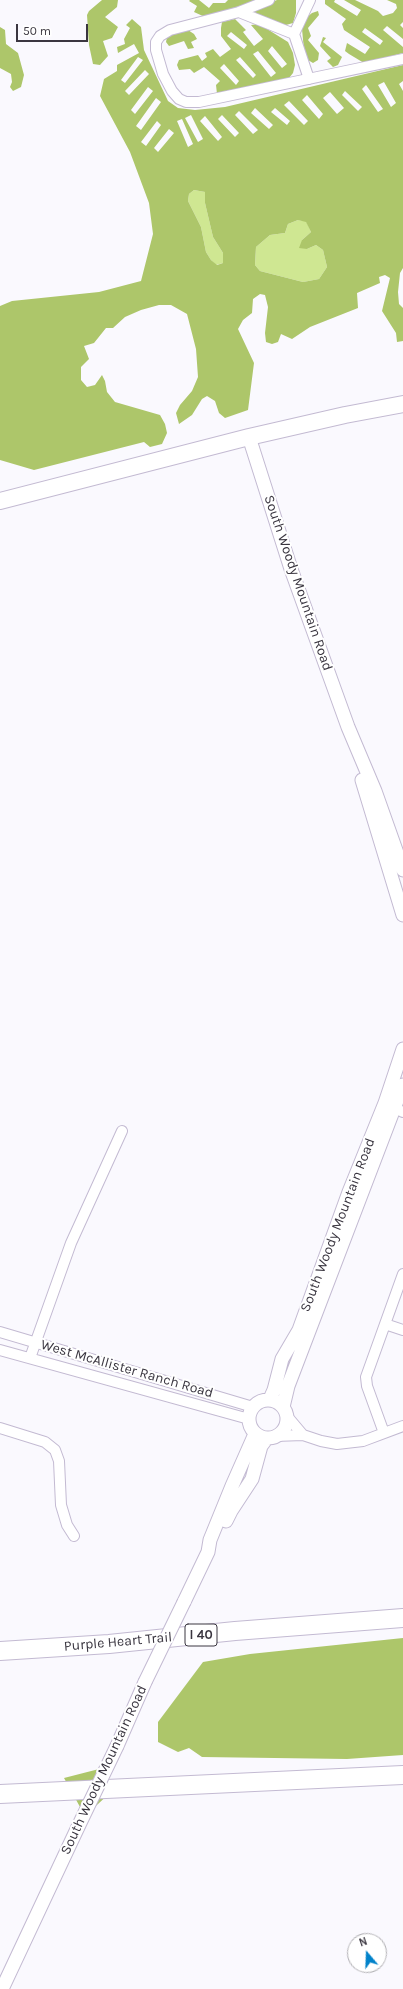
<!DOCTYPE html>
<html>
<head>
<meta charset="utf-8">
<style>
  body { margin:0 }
  #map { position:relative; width:403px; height:1989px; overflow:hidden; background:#faf9fe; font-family:Karla,sans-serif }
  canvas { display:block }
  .north { position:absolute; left:347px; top:1933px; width:40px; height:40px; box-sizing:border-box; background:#fff; border:1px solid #b0afb3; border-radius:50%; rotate:341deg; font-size:11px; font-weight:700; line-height:16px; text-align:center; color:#3a3640 }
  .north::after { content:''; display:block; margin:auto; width:14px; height:18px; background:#0182ca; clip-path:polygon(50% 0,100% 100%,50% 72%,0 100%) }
  .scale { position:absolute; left:16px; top:24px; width:72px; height:18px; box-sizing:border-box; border:2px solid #3a3640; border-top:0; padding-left:5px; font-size:12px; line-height:14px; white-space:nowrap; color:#3a3640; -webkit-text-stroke:3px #fff; paint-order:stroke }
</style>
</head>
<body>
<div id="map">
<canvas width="403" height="1989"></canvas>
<div class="north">N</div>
<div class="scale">50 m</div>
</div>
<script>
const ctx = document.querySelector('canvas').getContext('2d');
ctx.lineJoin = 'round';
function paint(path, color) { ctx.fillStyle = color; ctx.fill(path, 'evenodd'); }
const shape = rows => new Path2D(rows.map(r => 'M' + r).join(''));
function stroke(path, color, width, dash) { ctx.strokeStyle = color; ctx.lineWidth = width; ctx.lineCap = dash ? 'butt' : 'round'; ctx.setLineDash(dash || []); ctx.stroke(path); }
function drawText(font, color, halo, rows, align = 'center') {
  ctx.font = font + ' Karla,sans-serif'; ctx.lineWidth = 4; ctx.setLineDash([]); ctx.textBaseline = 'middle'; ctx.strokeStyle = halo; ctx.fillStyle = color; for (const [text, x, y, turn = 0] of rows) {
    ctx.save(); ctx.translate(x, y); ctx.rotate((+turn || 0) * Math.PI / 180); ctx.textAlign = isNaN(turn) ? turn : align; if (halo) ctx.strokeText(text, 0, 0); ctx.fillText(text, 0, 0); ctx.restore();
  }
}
const green = shape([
  [194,190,205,192,205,203,213,237,223,253,223,263,216,265,211,260,206,252,201,227,188,201,189,194],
  [298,220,306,221,311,232,302,240,307,249,316,245,323,250,327,267,319,279,303,282,260,271,255,265,256,247,270,235,285,233,288,224]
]);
const forest = shape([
  [102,0,118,0,117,7,105,17,118,27,112,38,103,41,108,56,100,65,93,64,89,45,87,15,89,11],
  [190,0,199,0,209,8,213,3,225,3,228,0,258,0,205,17,194,12,197,6,189,1],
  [277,0,296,0,296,13,293,23,286,25,258,15,255,12,255,9],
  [325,0,335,0,334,2,357,16,361,10,344,0,355,0,378,11,383,16,393,13,397,8,396,4,387,0,403,0,403,22,400,25,403,28,403,39,387,26,383,30,403,47,403,53,364,63,349,54,345,51,347,43,365,54,370,47,344,30,342,24,346,19,325,4],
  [365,28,383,41,380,45,362,32],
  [318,11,319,15,308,28,311,36,308,40,319,53,318,60,313,63,308,60,304,50,302,29,306,18,312,13],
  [132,19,141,27,144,50,168,101,178,108,195,110,225,107,403,65,403,81,399,84,403,91,403,268,400,273,398,292,399,304,403,308,403,341,397,342,396,333,382,311,390,278,385,275,379,277,380,283,357,293,358,308,310,327,292,339,281,334,278,342,272,344,266,342,265,333,268,307,265,295,260,294,253,299,252,313,243,320,238,329,254,363,248,410,225,418,219,413,215,401,207,396,202,399,192,415,179,424,176,413,180,405,192,391,198,377,196,349,187,314,171,305,159,305,141,310,125,317,113,328,106,328,94,343,84,346,89,359,81,367,81,380,87,387,95,385,102,375,105,381,107,392,115,402,160,415,165,424,167,433,162,444,150,447,144,442,34,470,0,460,0,306,12,301,99,292,141,281,153,234,149,203,130,152,100,96,104,79,117,71,117,65,139,53,134,44,118,53,117,47,125,44,124,39,130,28,126,25],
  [138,57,143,60,125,83,121,80],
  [145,70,149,74,129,95,125,91],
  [384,82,396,103,391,107,378,85],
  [366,85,383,109,378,112,362,89],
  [148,87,153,91,135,114,131,110],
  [345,91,362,107,358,111,342,95],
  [330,92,344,108,337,114,323,98],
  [307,95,323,114,319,119,302,100],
  [156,98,161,102,141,130,136,126],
  [289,101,308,121,304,125,284,105],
  [255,108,273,125,269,129,251,113],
  [275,108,290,121,287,125,271,112],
  [239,111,258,130,253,134,235,115],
  [191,115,203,139,198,142,185,118],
  [222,115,239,133,235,137,218,119],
  [205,116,222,137,218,141,200,121],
  [182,119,193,144,188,147,177,121],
  [157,121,161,125,146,146,141,142],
  [169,129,174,133,158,152,154,148],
  [194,190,205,192,205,203,213,237,223,253,223,263,217,265,211,260,206,252,201,227,188,201,189,194],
  [298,220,306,222,311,232,302,240,299,248,307,249,316,245,323,250,327,267,319,279,303,282,260,271,255,265,256,247,270,235,285,233,288,224],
  [235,19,246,30,243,32,254,46,263,39,251,25,259,24,288,42,293,53,295,65,293,73,289,78,282,82,217,94,216,85,220,81,204,67,194,73,190,69,179,70,177,65,179,60,198,55,202,61,207,57,205,53,213,49,220,57,231,49,221,36,221,28,222,22],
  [231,32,247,45,244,49,227,36],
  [272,46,287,64,282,68,268,51],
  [258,51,276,73,271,77,253,54],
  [240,57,256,75,253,78,236,60],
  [224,64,239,81,236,85,220,68],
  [0,27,5,30,6,44,18,53,24,75,21,87,13,91,10,87,12,82,11,74,0,68],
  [188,30,194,34,197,39,191,42,194,48,188,49,184,41,169,46,166,42,167,37,170,35],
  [323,37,326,38,323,42,342,57,338,65,333,67,327,61,331,58,320,46],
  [403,1638,403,1755,347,1759,202,1757,189,1748,178,1752,158,1742,158,1722,203,1662,250,1654],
  [99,1769,111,1792,85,1816,64,1778]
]);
const minor = shape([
  [269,0,239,12,170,30,160,36,156,42,156,50,163,74,172,91,179,99,186,102,199,102,403,59],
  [239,12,294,34,309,79],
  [294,34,310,0],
  [388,1105,403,1112],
  [385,1324,403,1330],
  [0,1332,253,1407],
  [0,1350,249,1419],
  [30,1358,71,1243,122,1131],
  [287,1416,303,1435,321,1441,337,1444,363,1441,403,1426],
  [0,1428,45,1442,55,1450,59,1461,61,1505,67,1525,74,1536],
  [384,1433,367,1386,366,1377,403,1274],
  [275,1436,303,1435]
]);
const tertiary = shape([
  [249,437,291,569,348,727,375,791,403,870],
  [362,780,403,915],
  [270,1399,274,1390,282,1359,299,1330,349,1192,385,1103,403,1049],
  '249 1419a19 19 0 1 1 38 0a19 19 0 1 1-38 0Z',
  [283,1407,288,1386,403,1085],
  [226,1521,231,1511,252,1479,261,1446,267,1438],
  [184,1602,208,1552,210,1540,232,1486,255,1434],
  [117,1746,145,1682],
  [2,1989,78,1827]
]);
const primary = shape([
  [0,501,249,437,345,415,403,404]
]);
const motorway = shape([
  [0,1651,109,1644,235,1631,403,1618],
  [0,1794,403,1775]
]);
const tertiaryBridge = shape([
  [145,1682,184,1602],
  [78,1827,117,1746]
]);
const shields = [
  [201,1635,32]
];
const shieldNames = [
  ["I 40",201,1635]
];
const streetNames = [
  ["South Woody Mountain Road",298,583,71],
  ["South Woody Mountain Road",338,1225,-69],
  ["West McAllister Ranch Road",127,1369,16],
  ["Purple Heart Trail",118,1642,-5],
  ["South Woody Mountain Road",104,1770,-65]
];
paint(green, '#cfe792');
paint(forest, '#adc66a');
stroke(minor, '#c3bad2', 12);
stroke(tertiary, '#c3bad2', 15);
stroke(primary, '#c3bad2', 18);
stroke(motorway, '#c3bad2', 20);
stroke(minor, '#fff', 10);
stroke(tertiary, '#fff', 13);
stroke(primary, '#fff', 16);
stroke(motorway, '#fff', 18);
stroke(tertiaryBridge, '#c3bad2', 15, []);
stroke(tertiaryBridge, '#fff', 13);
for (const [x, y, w] of shields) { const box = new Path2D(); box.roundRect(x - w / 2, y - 11, w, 22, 3); ctx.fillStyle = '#fff'; ctx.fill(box); stroke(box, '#3a3640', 1); }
drawText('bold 13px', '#3a3640', null, shieldNames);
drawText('14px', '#3a3640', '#fff', streetNames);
</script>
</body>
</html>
